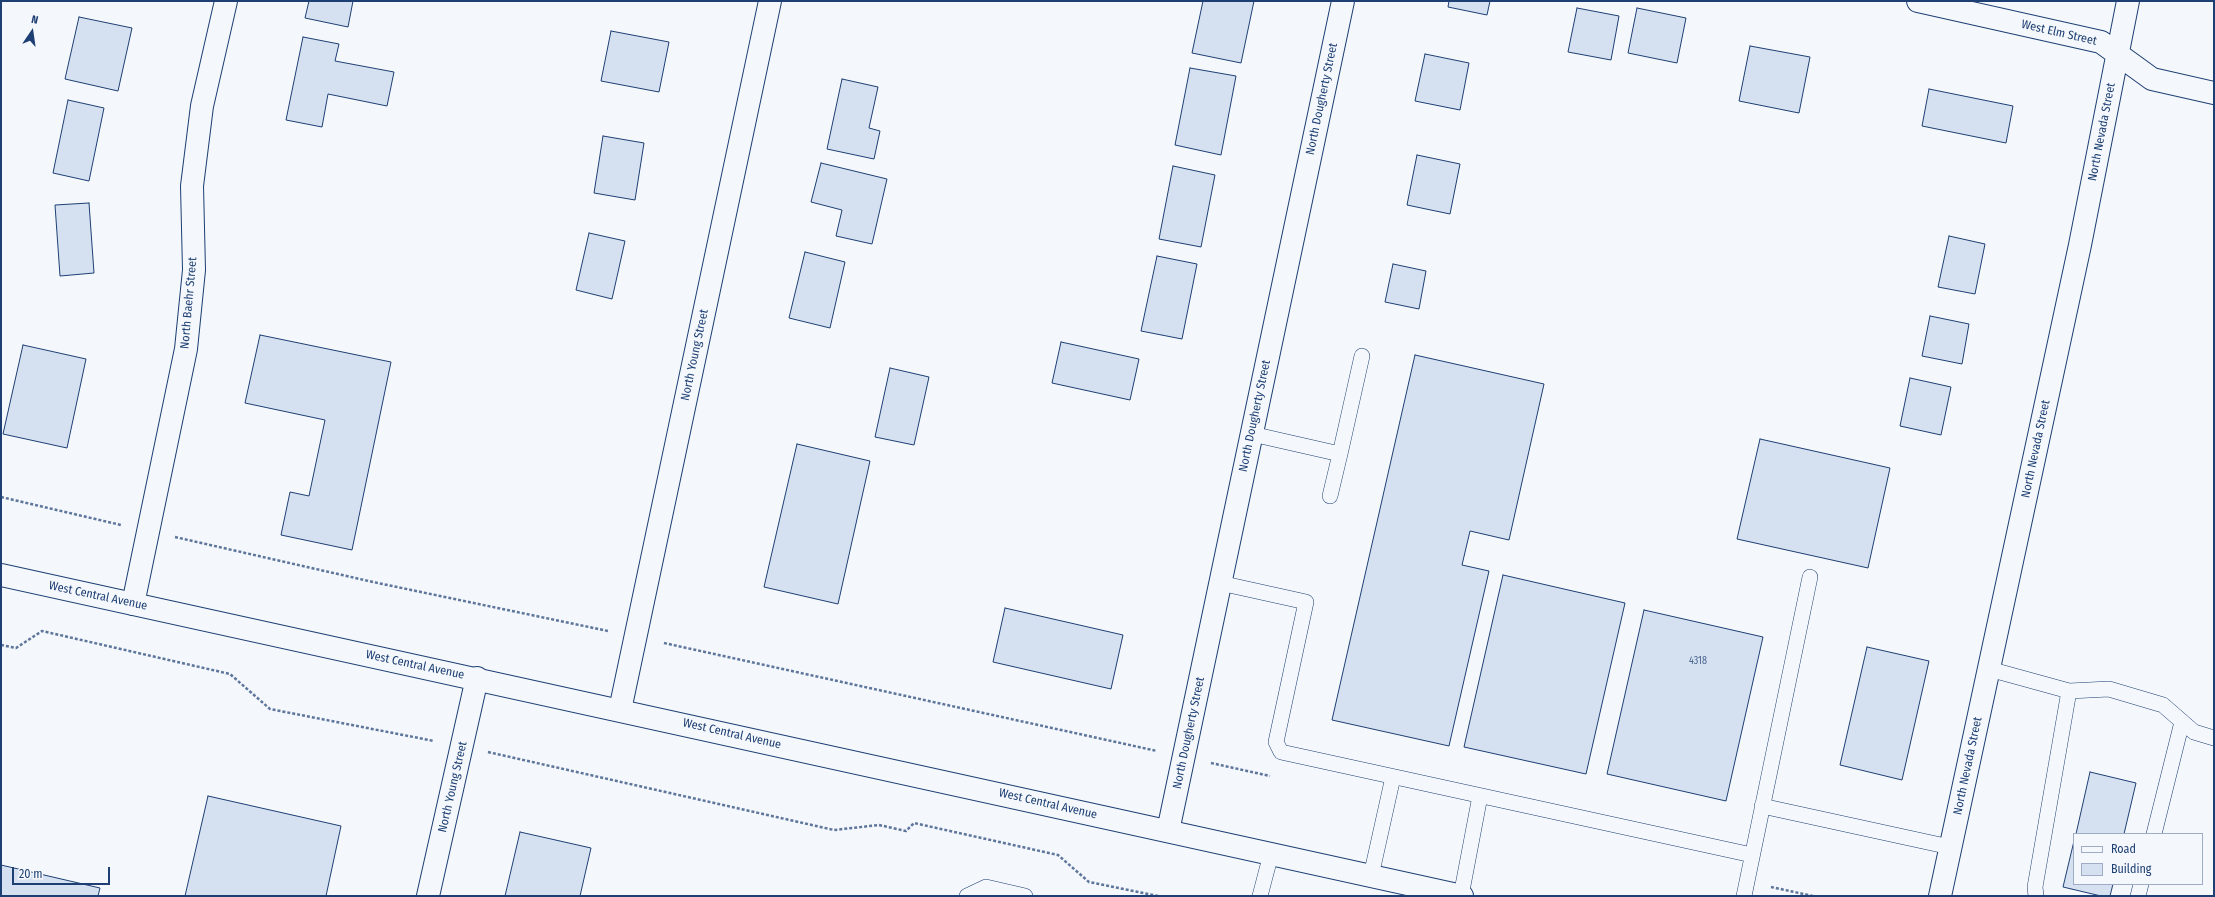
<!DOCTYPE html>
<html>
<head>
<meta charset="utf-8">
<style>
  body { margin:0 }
  #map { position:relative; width:2215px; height:897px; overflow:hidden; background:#f4f7fb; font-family:"Fira Sans Condensed",sans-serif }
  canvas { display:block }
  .frame { position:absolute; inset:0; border:2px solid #1d3f73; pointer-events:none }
  .legend { position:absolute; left:2073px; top:833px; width:130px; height:52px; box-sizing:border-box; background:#f4f7fb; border:1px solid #9eadc5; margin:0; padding:5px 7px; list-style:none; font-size:12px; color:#1d3f73 }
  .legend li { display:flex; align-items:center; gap:8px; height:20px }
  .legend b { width:20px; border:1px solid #9eadc5 }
  .north { position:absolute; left:12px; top:12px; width:40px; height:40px; -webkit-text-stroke:3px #f4f7fb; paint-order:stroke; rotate:13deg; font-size:11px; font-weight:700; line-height:16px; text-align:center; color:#1d3f73 }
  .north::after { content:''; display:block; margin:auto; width:14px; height:18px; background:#1d3f73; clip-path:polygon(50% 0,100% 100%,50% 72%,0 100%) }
  .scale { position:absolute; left:12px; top:867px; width:98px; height:18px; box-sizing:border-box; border:2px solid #1d3f73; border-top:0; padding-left:5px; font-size:12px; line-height:14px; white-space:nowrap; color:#1d3f73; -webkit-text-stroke:3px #f4f7fb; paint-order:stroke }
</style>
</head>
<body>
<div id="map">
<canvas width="2215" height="897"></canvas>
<div class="frame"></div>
<ul class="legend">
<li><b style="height:5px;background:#f4f7fb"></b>Road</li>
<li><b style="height:11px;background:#d5e0f0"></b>Building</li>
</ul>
<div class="north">N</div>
<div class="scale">20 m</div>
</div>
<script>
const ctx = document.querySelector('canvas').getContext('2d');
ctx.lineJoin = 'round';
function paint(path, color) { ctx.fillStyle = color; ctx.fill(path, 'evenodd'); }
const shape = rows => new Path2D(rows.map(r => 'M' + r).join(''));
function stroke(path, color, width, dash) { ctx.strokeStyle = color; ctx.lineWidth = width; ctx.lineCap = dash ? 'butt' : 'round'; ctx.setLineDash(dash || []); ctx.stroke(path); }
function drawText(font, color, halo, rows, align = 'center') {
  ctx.font = font + ' "Fira Sans Condensed",sans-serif'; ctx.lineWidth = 3; ctx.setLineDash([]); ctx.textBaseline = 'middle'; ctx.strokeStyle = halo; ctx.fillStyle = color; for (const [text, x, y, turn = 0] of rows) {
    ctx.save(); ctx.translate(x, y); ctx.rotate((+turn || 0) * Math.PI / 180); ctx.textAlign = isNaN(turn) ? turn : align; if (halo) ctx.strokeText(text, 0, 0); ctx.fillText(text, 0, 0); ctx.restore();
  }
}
const building = shape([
  [309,1,353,1,348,27,305,18,309,1],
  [1203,1,1254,1,1241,63,1192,53,1203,1],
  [1449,1,1490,1,1487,15,1448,7,1449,1],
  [1577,8,1619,16,1611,60,1568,52,1577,8],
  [1637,8,1686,18,1677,63,1628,53,1637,8],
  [79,17,132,28,118,91,65,79,79,17],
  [611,31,669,42,659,92,601,81,611,31],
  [303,37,339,44,335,61,394,72,387,106,328,94,322,127,286,120,303,37],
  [1750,46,1810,57,1799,113,1739,101,1750,46],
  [1425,54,1469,63,1460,110,1415,101,1425,54],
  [1190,68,1236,76,1221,155,1175,145,1190,68],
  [842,79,878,87,869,128,880,131,874,159,827,149,842,79],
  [1929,89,2013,106,2006,143,1922,126,1929,89],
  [68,100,104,108,89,181,53,173,68,100],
  [603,136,644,143,635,200,594,193,603,136],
  [1417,155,1460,164,1450,214,1407,205,1417,155],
  [821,163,887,179,872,244,836,236,842,210,811,202,821,163],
  [1173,166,1215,175,1201,247,1159,239,1173,166],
  [89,203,94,273,60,276,55,205,89,203],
  [589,233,625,241,612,299,576,290,589,233],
  [1949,236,1985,244,1975,294,1938,287,1949,236],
  [805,252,845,262,830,328,789,318,805,252],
  [1157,256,1197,264,1182,339,1141,331,1157,256],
  [1393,264,1426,271,1419,309,1385,302,1393,264],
  [1930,316,1969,324,1962,364,1922,356,1930,316],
  [260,335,391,362,352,550,281,535,290,492,309,496,325,420,245,403,260,335],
  [1061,342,1139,359,1130,400,1052,383,1061,342],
  [23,345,86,359,67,448,3,434,23,345],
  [1415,355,1544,384,1509,540,1470,531,1462,565,1489,571,1449,746,1332,720,1415,355],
  [890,368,929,377,914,445,875,437,890,368],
  [1910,378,1951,387,1941,435,1900,426,1910,378],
  [1760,439,1890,468,1868,568,1737,539,1760,439],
  [797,444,870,461,838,604,764,587,797,444],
  [1503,575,1625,603,1586,774,1464,747,1503,575],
  [1005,608,1123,635,1111,689,993,662,1005,608],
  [1644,610,1763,637,1726,801,1607,774,1644,610],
  [1867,647,1929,661,1902,780,1840,765,1867,647],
  [2090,772,2136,783,2124,834,2076,834,2090,772],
  [208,796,341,826,326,896,185,896,208,796],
  [520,832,591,848,580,896,505,896,520,832],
  [2074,841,2074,884,2113,884,2110,896,2101,896,2063,887,2074,841],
  [1,865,100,888,98,896,1,896,1,865]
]);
const path = shape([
  [1,497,121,525],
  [175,537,373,582,608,631],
  [664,643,1157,751],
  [1,645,16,648,42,631,230,674,270,709,434,741],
  [488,752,834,830,879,825,906,831,914,823,1058,855,1089,882,1158,896],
  [1211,763,1270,776],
  [1771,887,1813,896]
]);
const lane = shape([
  [1252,434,1340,454,1362,356],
  [1330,496,1340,454],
  [1220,583,1306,602,1276,742,1281,752,1752,855],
  [1989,669,2069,691,2109,689,2163,705,2194,732,2214,738],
  [1762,806,1950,847],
  [2154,834,2182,722],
  [1371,876,1393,777],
  [967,896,986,887,1025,896],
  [1260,896,1271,854],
  [1461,896,1480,796],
  [1744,896,1810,577],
  [2036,896,2035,887,2069,691],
  [2138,896,2141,884]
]);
const street = shape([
  [1918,1,2101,42,2152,79,2214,93],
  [133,604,186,349,194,270,192,186,202,106,226,1],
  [620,710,770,1],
  [1168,831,1343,1],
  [428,896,477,678],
  [1940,896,2080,245,2128,1]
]);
const secondary = shape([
  [1,575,1462,896]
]);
const numberNames = [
  ["4318",1698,661]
];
const streetNames = [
  ["West Elm Street",2059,33,13],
  ["North Dougherty Street",1322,99,-78],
  ["North Nevada Street",2102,132,-79],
  ["North Baehr Street",189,303,-85],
  ["North Young Street",695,355,-78],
  ["North Dougherty Street",1255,416,-78],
  ["North Nevada Street",2036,449,-78],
  ["West Central Avenue",98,596,12],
  ["West Central Avenue",415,665,12],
  ["North Dougherty Street",1189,733,-78],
  ["West Central Avenue",732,734,13],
  ["North Nevada Street",1968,766,-78],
  ["North Young Street",453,787,-77],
  ["West Central Avenue",1048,804,13]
];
paint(building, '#d5e0f0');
stroke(building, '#1d3f73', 1);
stroke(lane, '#1d3f73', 16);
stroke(street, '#1d3f73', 24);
stroke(secondary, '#1d3f73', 24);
stroke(path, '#5e769c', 2.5, [3, 2]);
stroke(lane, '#f4f7fb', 15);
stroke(street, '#f4f7fb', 22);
stroke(secondary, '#f4f7fb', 22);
drawText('10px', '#4b6792', null, numberNames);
drawText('12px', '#1d3f73', '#f4f7fb', streetNames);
</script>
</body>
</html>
